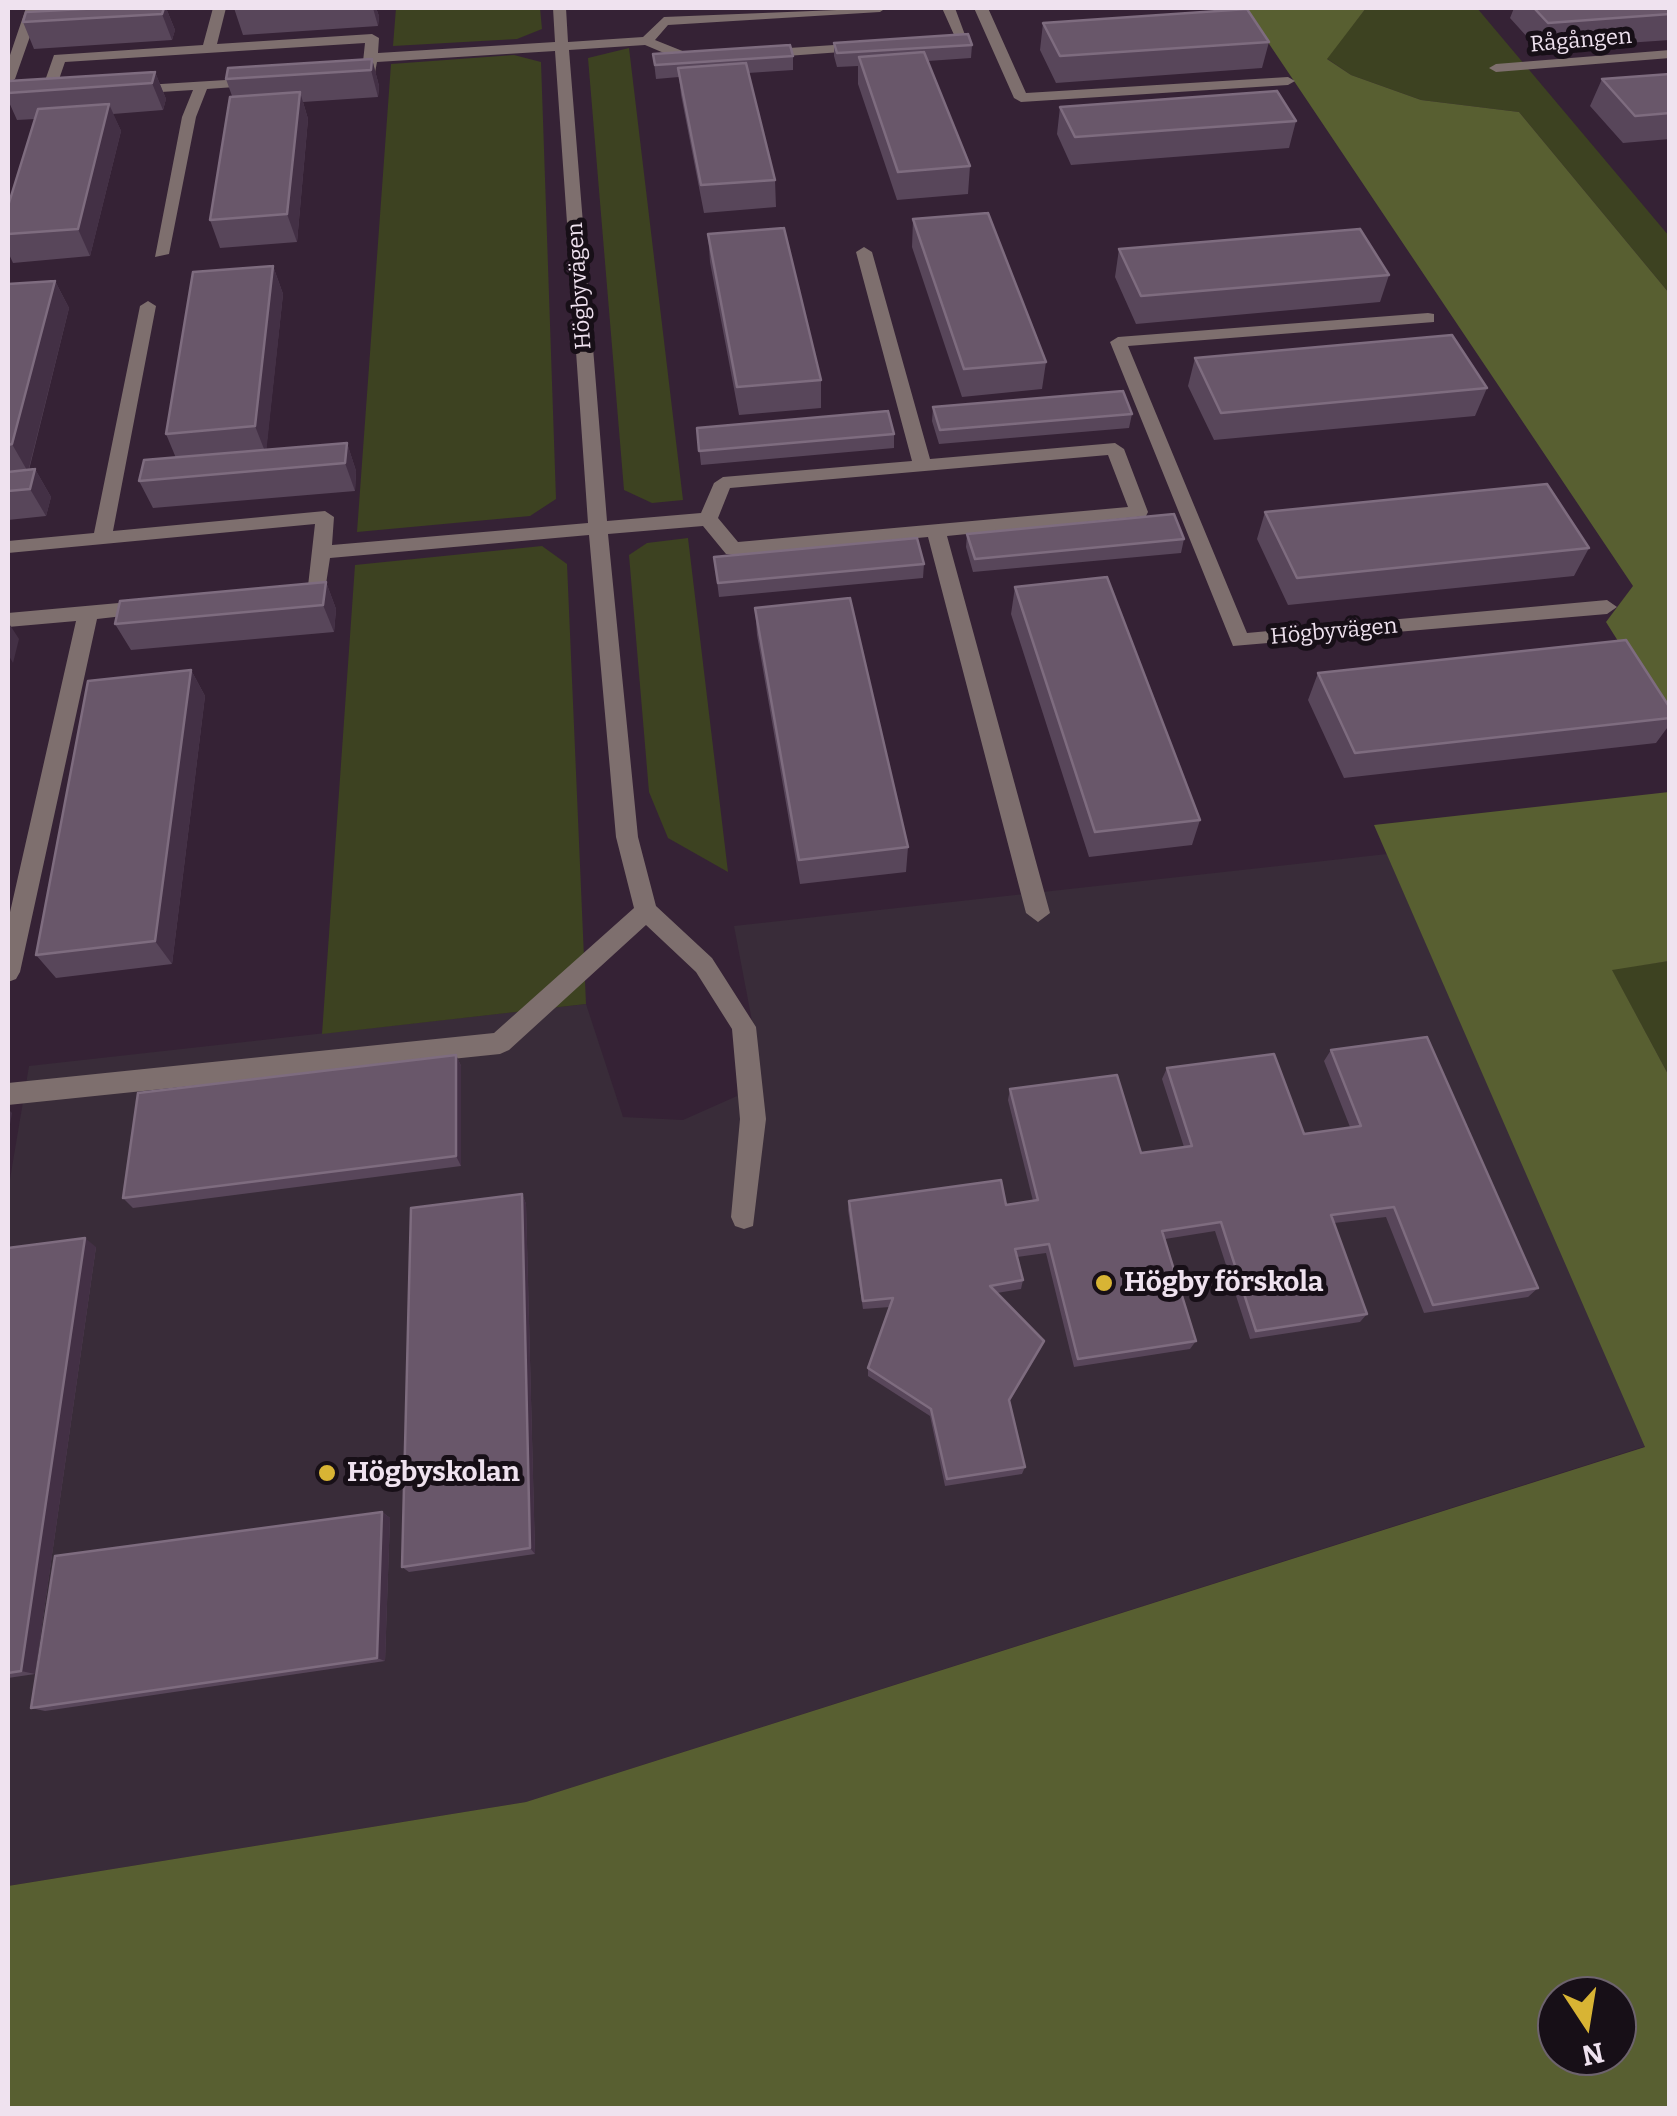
<!DOCTYPE html>
<html>
<head>
<meta charset="utf-8">
<style>
  body { margin:0 }
  #map { position:relative; width:1677px; height:2116px; overflow:hidden; background:#352235; font-family:Bitter,serif }
  canvas { display:block }
  .frame { position:absolute; inset:0; border:10px solid #efe2ef; pointer-events:none }
  .north { position:absolute; left:1537px; top:1976px; width:100px; height:100px; box-sizing:border-box; background:#170f17; border:2px solid #6d636d; border-radius:50%; rotate:168deg; font-size:28px; font-weight:700; line-height:40px; text-align:center; color:#efe2ef }
  .north::after { content:''; display:block; margin:auto; width:35px; height:45px; background:#d8b434; clip-path:polygon(50% 0,100% 100%,50% 72%,0 100%) }
</style>
</head>
<body>
<div id="map">
<canvas width="1677" height="2116"></canvas>
<div class="frame"></div>
<div class="north">N</div>
</div>
<script>
const ctx = document.querySelector('canvas').getContext('2d');
ctx.lineJoin = 'round';
function paint(path, color) { ctx.fillStyle = color; ctx.fill(path, 'evenodd'); }
const shape = rows => new Path2D(rows.map(r => 'M' + r).join(''));
function stroke(path, color, width, dash) { ctx.strokeStyle = color; ctx.lineWidth = width; ctx.lineCap = dash ? 'butt' : 'round'; ctx.setLineDash(dash || []); ctx.stroke(path); }
function drawText(font, color, halo, rows, align = 'center') {
  ctx.font = font + ' Bitter,serif'; ctx.lineWidth = 10; ctx.setLineDash([]); ctx.textBaseline = 'middle'; ctx.strokeStyle = halo; ctx.fillStyle = color; for (const [text, x, y, turn = 0] of rows) {
    ctx.save(); ctx.translate(x, y); ctx.rotate((+turn || 0) * Math.PI / 180); ctx.textAlign = isNaN(turn) ? turn : align; if (halo) ctx.strokeText(text, 0, 0); ctx.fillText(text, 0, 0); ctx.restore();
  }
}
const education = shape([
  [1387,854,1646,1446,526,1802,8,1886,8,1191,29,1066,586,1004,623,1117,683,1120,737,1096,752,1021,734,926]
]);
const green = shape([
  [396,8,540,8,542,29,517,39,393,46],
  [1366,8,1477,8,1669,236,1669,293,1519,112,1421,100,1351,75,1326,58],
  [629,48,683,500,652,503,624,490,588,58],
  [514,55,541,62,556,499,530,516,357,532,391,64],
  [688,538,728,872,668,838,649,792,629,555,647,543],
  [542,546,567,564,586,1004,322,1034,355,565],
  [1669,961,1669,1076,1611,969]
]);
const forest = shape([
  [1245,8,1366,8,1327,59,1351,75,1421,100,1519,112,1669,293,1669,722,1606,622,1633,586],
  [1669,792,1669,961,1612,970,1669,1076,1669,2108,8,2108,8,1886,526,1802,1645,1447,1374,825],
  [1557,1996,1617,1996,1617,2056,1557,2056]
]);
const minor = shape([
  [26,8,40,8,15,79,8,83,8,61,26,8],
  [213,8,226,8,217,44,372,34,379,38,378,53,555,42,553,8,566,8,568,42,643,37,664,17,886,8,880,12,668,25,655,40,690,54,709,54,709,60,704,61,683,61,645,45,569,50,607,521,701,513,714,483,723,477,912,461,856,252,864,247,872,252,930,459,1115,443,1124,449,1148,512,1146,516,947,536,1050,913,1038,922,1026,913,928,537,733,555,726,554,703,526,608,534,638,837,656,906,712,958,756,1027,766,1119,753,1226,744,1229,735,1226,731,1217,740,1119,732,1029,696,972,646,925,509,1050,500,1054,8,1105,8,1083,494,1033,634,908,616,837,589,535,330,558,324,597,291,601,284,599,284,589,308,586,315,524,8,553,8,541,94,533,140,306,148,301,156,306,113,531,325,511,334,517,332,545,588,523,555,51,377,62,374,78,353,80,346,76,362,71,365,43,65,62,55,91,64,92,64,98,47,99,40,95,54,55,203,45,213,8],
  [1108,455,1128,507,738,542,718,518,730,488,1108,455],
  [942,8,955,8,968,43,934,45,934,39,955,37,942,8],
  [974,8,988,8,1026,93,1288,77,1295,81,1288,85,1021,102,1014,98,974,8],
  [864,43,871,47,869,50,759,58,752,54,759,50,864,43],
  [1670,50,1670,58,1496,72,1489,68,1496,64,1670,50],
  [258,78,265,82,263,85,207,89,196,117,169,254,155,257,182,117,193,90,129,94,122,90,129,86,258,78],
  [1428,313,1434,314,1434,322,1128,346,1247,633,1607,600,1617,607,1607,614,1233,646,1110,342,1118,337,1428,313],
  [152,600,162,607,159,612,97,619,20,972,16,979,8,982,8,921,76,621,8,627,8,613,152,600]
]);
const wall = shape([
  [82,8,166,8,175,30,172,40,34,49,23,22],
  [234,8,376,8,379,16,378,26,243,35],
  [1514,8,1670,8,1670,40,1538,49,1510,18],
  [1043,23,1269,42,1262,68,1056,83,1040,50],
  [834,43,972,45,971,58,928,61,970,166,968,194,897,200,858,84,858,66,837,67,834,56],
  [653,54,793,56,793,70,748,73,775,180,776,207,704,213,681,95,679,77,656,79],
  [372,59,379,86,378,97,303,102,308,119,297,242,220,248,210,220,232,96,226,79],
  [155,72,166,99,163,110,113,114,121,131,90,256,13,263,8,252,8,206,35,119,17,120,8,100,8,85],
  [1670,74,1670,139,1623,143,1590,106,1602,79],
  [1060,107,1296,121,1289,148,1071,165,1057,134],
  [913,219,1046,362,1042,389,962,397,912,247],
  [708,234,821,380,821,408,739,415,710,262],
  [1119,249,1389,275,1380,302,1136,324,1115,277],
  [273,266,283,294,266,450,347,443,356,471,355,491,153,508,139,481,176,458,166,434],
  [55,281,69,308,29,470,35,469,51,497,46,516,8,520,8,284],
  [1195,358,1487,388,1475,416,1214,440,1188,386],
  [933,407,1132,414,1129,428,939,444,932,421],
  [697,428,894,434,894,448,701,465],
  [1265,512,1589,548,1574,576,1288,605,1257,539],
  [967,534,1184,539,1181,553,973,572,966,547],
  [714,557,924,564,923,578,719,597],
  [326,582,336,609,334,632,131,650,115,624],
  [1015,587,1200,820,1192,845,1089,857,1011,614],
  [755,608,908,847,906,872,800,884,757,635],
  [191,670,205,696,172,964,56,978,36,955],
  [1318,673,1670,708,1670,724,1656,743,1344,778,1308,700],
  [1331,1050,1538,1288,1528,1297,1424,1313,1386,1217,1334,1223,1367,1314,1360,1322,1250,1339,1215,1231,1165,1239,1196,1341,1190,1349,1074,1367,1046,1253,1017,1257,1023,1280,1021,1289,997,1293,1044,1341,1009,1402,1025,1467,1022,1474,945,1486,930,1416,868,1376,868,1368,890,1307,863,1309,848,1210,849,1201,1006,1205,1033,1201,1008,1100,1010,1089,1141,1153,1184,1147,1162,1079,1167,1068,1304,1134,1350,1127,1324,1061],
  [456,1055,461,1066,461,1166,133,1208,123,1198],
  [522,1194,526,1204,535,1554,409,1572,402,1567],
  [96,1247,35,1674,8,1678,8,1248],
  [382,1512,390,1518,385,1661,45,1711,31,1708]
]);
const shadedWall = shape([
  [164,8,166,8,175,30,172,40,162,14],
  [373,8,376,8,379,16,378,26],
  [372,59,379,86,378,97,371,70],
  [155,72,166,99,163,110,152,83],
  [300,92,308,119,297,242,287,214],
  [109,104,121,131,90,256,78,229],
  [273,266,283,294,266,454,255,426],
  [55,281,69,308,28,472,12,444],
  [347,443,356,471,355,491,345,463],
  [35,469,51,497,46,516,30,489],
  [326,582,336,609,334,632,323,605],
  [8,622,19,639,13,663,8,654],
  [191,670,205,696,172,964,155,941],
  [456,1055,461,1066,461,1166,456,1156],
  [8,1109,12,1113,8,1136],
  [522,1194,526,1204,535,1554,530,1548],
  [85,1238,96,1247,35,1674,21,1671],
  [1044,1341,1041,1349,1006,1407,1009,1400],
  [382,1512,390,1518,385,1661,377,1658]
]);
const building = shape([
  [101,8,164,8,162,14,23,22,26,12,101,8],
  [1534,8,1670,8,1670,14,1548,23,1534,8],
  [1247,9,1269,42,1060,56,1043,23,1247,9],
  [968,34,972,45,837,53,834,43,968,34],
  [790,45,793,56,655,65,653,54,790,45],
  [924,52,970,166,898,172,859,57,924,52],
  [372,59,371,70,226,79,228,68,372,59],
  [746,63,775,180,701,185,678,68,746,63],
  [155,72,152,83,8,93,9,81,155,72],
  [1670,74,1670,113,1635,116,1602,79,1670,74],
  [1277,91,1296,121,1075,137,1060,107,1277,91],
  [300,92,287,214,210,220,230,97,300,92],
  [109,104,78,229,8,234,8,206,38,109,109,104],
  [988,213,1046,362,964,369,913,219,988,213],
  [784,228,821,380,737,387,708,234,784,228],
  [1360,229,1389,275,1141,296,1119,249,1360,229],
  [273,266,255,426,166,434,193,272,273,266],
  [55,281,12,444,8,445,8,284,55,281],
  [1452,335,1487,388,1221,413,1195,358,1452,335],
  [1123,391,1132,414,940,430,933,407,1123,391],
  [888,411,894,434,699,451,697,428,888,411],
  [347,443,345,463,139,481,144,460,347,443],
  [35,469,30,489,8,491,8,472,35,469],
  [1547,484,1589,548,1297,578,1265,512,1547,484],
  [1174,514,1184,539,975,559,967,534,1174,514],
  [917,538,924,564,718,583,714,557,917,538],
  [1107,577,1200,820,1095,832,1015,587,1107,577],
  [326,582,323,605,115,624,120,601,326,582],
  [850,598,908,847,799,860,755,608,850,598],
  [1626,640,1670,708,1670,718,1355,753,1318,673,1626,640],
  [191,670,155,941,36,955,88,681,191,670],
  [1427,1037,1538,1288,1433,1305,1394,1207,1331,1215,1367,1314,1256,1331,1221,1222,1162,1231,1196,1341,1078,1359,1049,1244,1015,1249,1023,1280,990,1286,1044,1341,1009,1400,1025,1467,947,1479,931,1409,868,1368,893,1298,863,1301,849,1201,1001,1180,1006,1205,1038,1200,1010,1089,1117,1075,1141,1153,1192,1146,1167,1068,1274,1054,1304,1134,1361,1126,1331,1050,1427,1037],
  [456,1055,456,1156,123,1198,138,1093,456,1055],
  [522,1194,530,1548,402,1567,411,1208,522,1194],
  [85,1238,21,1671,8,1673,8,1248,85,1238],
  [382,1512,377,1658,31,1708,55,1556,382,1512]
]);
const markers = [
  [1104,1283,10,"#d8b434"],
  [327,1473,10,"#d8b434"]
];
const farStreetnames = [
  ["Rågången",1581,41,-5],
  ["Högbyvägen",580,286,-94],
  ["Högbyvägen",1334,632,-5]
];
const poiNames = [
  ["Högby förskola",1124,1283],
  ["Högbyskolan",347,1473]
];
paint(education, '#392c39');
paint(green, '#3d4221');
paint(forest, '#585f31');
paint(minor, '#7e6f6e');
paint(wall, '#58465a');
paint(shadedWall, '#433045');
paint(building, '#69576a');
stroke(building, '#7e6c7f', 2.5);
for (const [x, y, r, color] of markers) { const dot = new Path2D(); dot.arc(x, y, r, 0, 2 * Math.PI); ctx.fillStyle = color; ctx.fill(dot); stroke(dot, '#170f17', 4); }
drawText('22px', '#efe2ef', '#170f17', farStreetnames);
drawText('bold 28px', '#efe2ef', '#170f17', poiNames, 'left');
</script>
</body>
</html>
